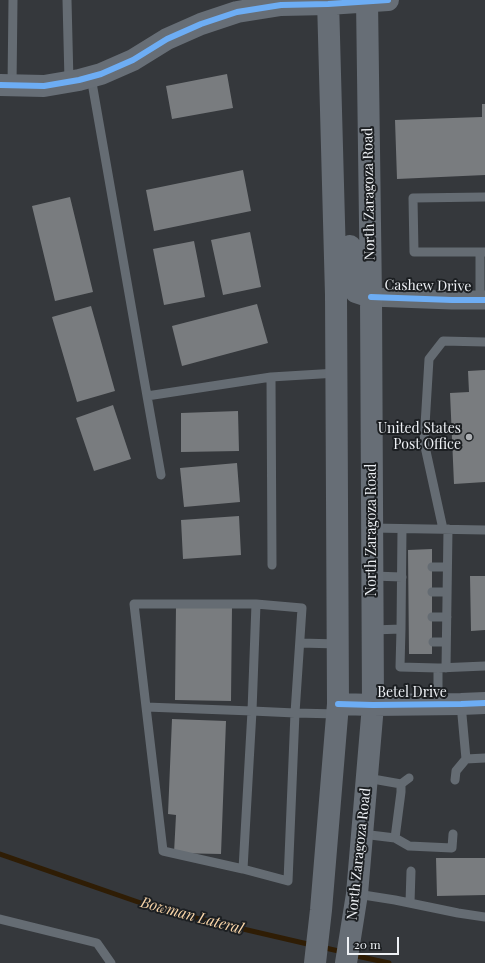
<!DOCTYPE html>
<html>
<head>
<meta charset="utf-8">
<style>
  body { margin:0 }
  #map { position:relative; width:485px; height:963px; overflow:hidden; background:#35383c; font-family:"Playfair Display",serif }
  canvas { display:block }
  .scale { position:absolute; left:347px; top:937px; width:52px; height:18px; box-sizing:border-box; border:2px solid #eef1f5; border-top:0; padding-left:5px; font-size:12px; line-height:14px; white-space:nowrap; color:#eef1f5; -webkit-text-stroke:3px #1c1f22; paint-order:stroke }
</style>
</head>
<body>
<div id="map">
<canvas width="485" height="963"></canvas>
<div class="scale">20 m</div>
</div>
<script>
const ctx = document.querySelector('canvas').getContext('2d');
ctx.lineJoin = 'round';
const shape = rows => new Path2D(rows.map(r => 'M' + r).join(''));
function stroke(path, color, width, dash) { ctx.strokeStyle = color; ctx.lineWidth = width; ctx.lineCap = dash ? 'butt' : 'round'; ctx.setLineDash(dash || []); ctx.stroke(path); }
function paint(path, color) { ctx.fillStyle = color; ctx.fill(path, 'evenodd'); }
function drawText(font, color, halo, rows, align = 'center') {
  ctx.font = font + ' "Playfair Display",serif'; ctx.lineWidth = 4; ctx.setLineDash([]); ctx.textBaseline = 'middle'; ctx.strokeStyle = halo; ctx.fillStyle = color; for (const [text, x, y, turn = 0] of rows) {
    ctx.save(); ctx.translate(x, y); ctx.rotate((+turn || 0) * Math.PI / 180); ctx.textAlign = isNaN(turn) ? turn : align; if (halo) ctx.strokeText(text, 0, 0); ctx.fillText(text, 0, 0); ctx.restore();
  }
}
const stream = shape([
  [0,854,161,910,312,945],
  [321,947,343,952],
  [352,955,389,963]
]);
const building = shape([
  [227,74,233,108,172,119,166,86],
  [482,104,485,104,485,175,397,179,395,120,482,117],
  [243,170,251,211,154,231,146,190],
  [70,197,93,292,55,301,32,206],
  [250,232,261,287,223,295,211,240],
  [194,241,205,297,164,305,153,249],
  [257,304,268,343,182,366,172,326],
  [91,306,115,391,77,402,52,317],
  [485,370,485,482,454,484,450,393,469,392,468,371],
  [113,405,131,459,94,471,76,418],
  [238,411,239,451,181,452,181,413],
  [237,463,240,502,184,507,180,468],
  [239,516,241,555,183,559,181,520],
  [432,549,432,654,409,654,408,550],
  [470,576,485,576,485,630,471,631],
  [176,605,232,606,231,701,175,700],
  [172,719,226,721,221,854,174,853,176,815,168,814],
  [436,858,485,858,485,895,437,896]
]);
const lane = shape([
  [67,0,69,81],
  [91,77,147,396,271,377,337,373],
  [12,86,13,0],
  [485,197,413,198,414,252,485,252],
  [480,252,480,300],
  [271,377,272,565],
  [147,396,161,475],
  [372,528,485,530],
  [443,529,424,442,429,359,443,341,485,342],
  [432,567,447,567],
  [373,576,402,577],
  [432,592,447,592],
  [432,617,447,617],
  [401,629,400,667,438,668],
  [373,630,401,629,402,529],
  [433,642,446,642],
  [300,643,338,644],
  [446,668,448,529],
  [461,704,466,759,485,758],
  [438,705,438,668,485,666],
  [146,707,134,604,256,604],
  [455,780,456,771,466,759],
  [401,784,409,778],
  [362,834,395,838,401,792,401,784,367,778],
  [395,838,409,846,452,848,453,834],
  [243,869,252,711,256,604,302,608,295,713,288,881,243,869,163,851,146,707,252,711,295,713,338,714],
  [357,894,395,900,458,913,485,917],
  [410,903,411,871],
  [0,919,97,943,111,963]
]);
const street = shape([
  [371,297,452,300,485,300]
]);
const secondary = shape([
  [0,85,44,86,79,80,101,74,133,60,167,39,201,24,237,12,281,5,328,4,388,0],
  [350,246,351,278,356,292,371,297],
  [338,704,373,705,461,704,485,703],
  [315,963,321,910,338,704,336,295,328,0],
  [346,963,357,894,373,705,371,297,367,0]
]);
const cycleway = shape([
  [0,85,44,86,79,80,101,74,133,60,167,39,201,24,237,12,281,5,328,4,388,0],
  [371,297,452,300,485,300],
  [338,704,373,705,461,704,485,703]
]);
const markers = [
  [469,437,4,"#adb0b4"]
];
const streetNames = [
  ["North Zaragoza Road",369,194,-91],
  ["Cashew Drive",428,286,1],
  ["North Zaragoza Road",372,530,-90],
  ["Betel Drive",412,693],
  ["North Zaragoza Road",359,854,-84]
];
const poiNames = [
  ["United States",461,429],
  ["Post Office",461,445]
];
const waterNames = [
  ["Bowman Lateral",192,916,15]
];
stroke(stream, '#2f1d05', 5);
paint(building, '#797c7f');
stroke(lane, '#656c73', 9);
stroke(street, '#656c73', 19);
stroke(secondary, '#676e76', 22);
stroke(cycleway, '#6dadf4', 6);
for (const [x, y, r, color] of markers) { const dot = new Path2D(); dot.arc(x, y, r, 0, 2 * Math.PI); ctx.fillStyle = color; ctx.fill(dot); stroke(dot, '#1c1f22', 1.5); }
drawText('14px', '#eef1f5', '#1c1f22', streetNames);
drawText('14px', '#eef1f5', '#1c1f22', poiNames, 'right');
drawText('italic 15px', '#f9d5a8', '#1c1f22', waterNames);
</script>
</body>
</html>
